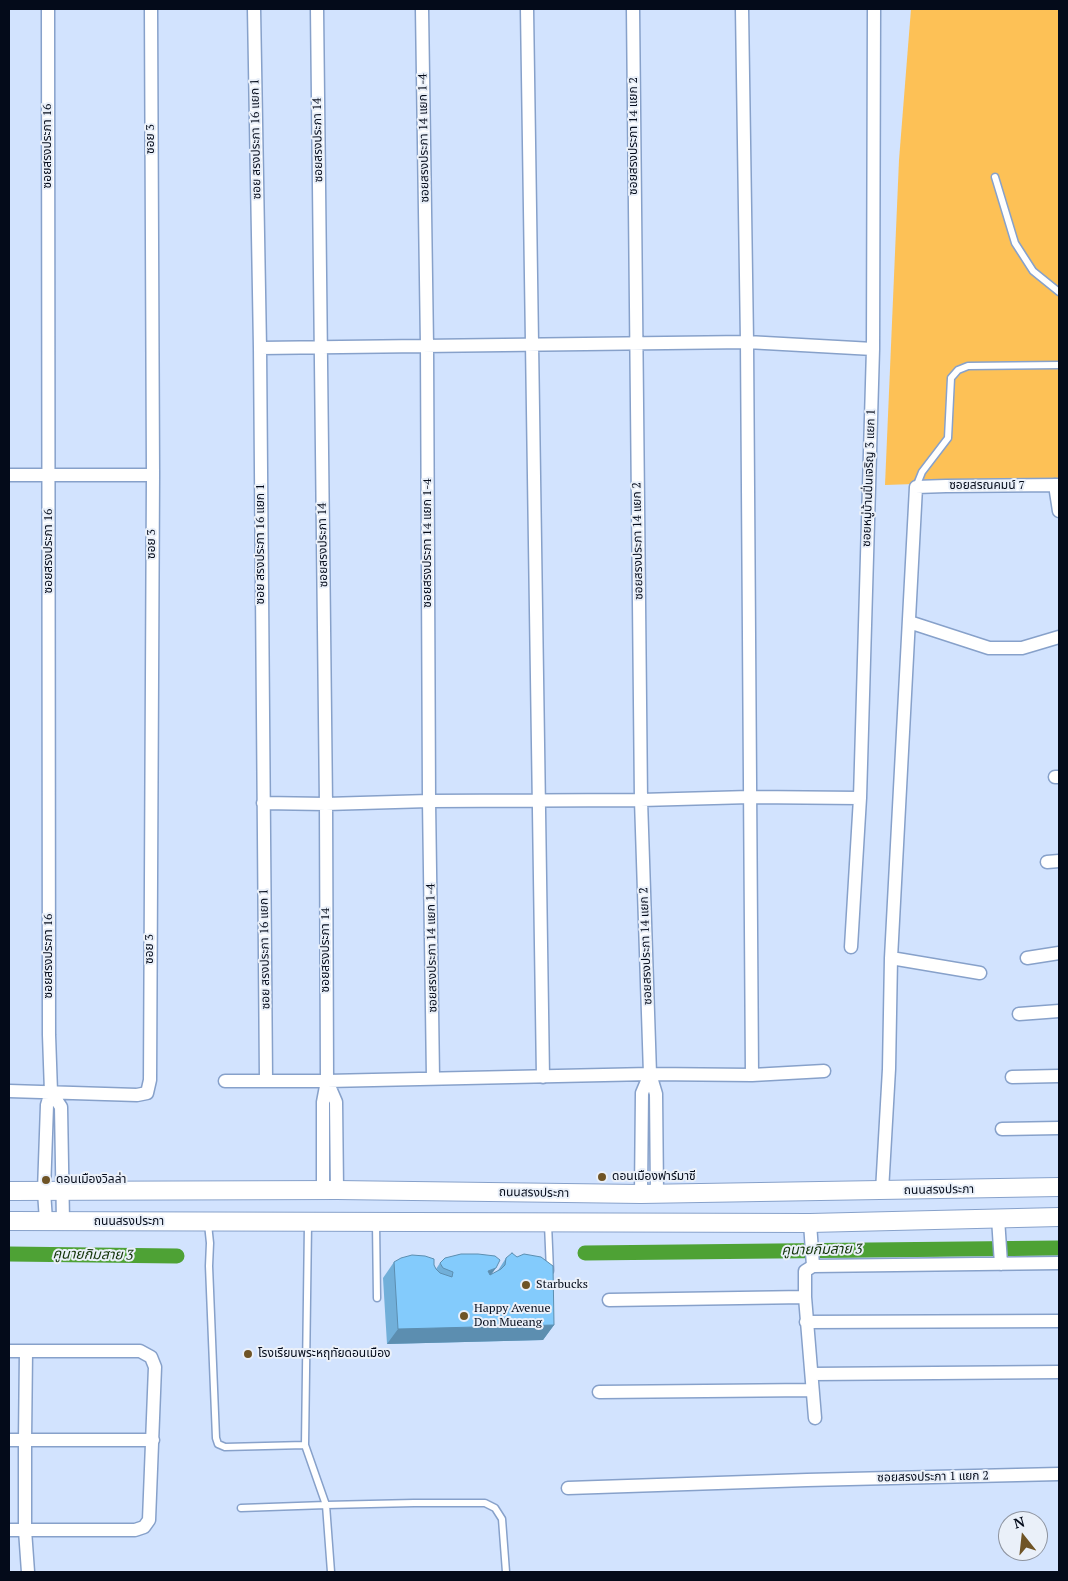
<!DOCTYPE html>
<html>
<head>
<meta charset="utf-8">
<style>
  body { margin:0 }
  #map { position:relative; width:1068px; height:1581px; overflow:hidden; background:#d2e3fe; font-family:"PT Serif",serif }
  canvas { display:block }
  .frame { position:absolute; inset:0; border:10px solid #040b1a; pointer-events:none }
  .north { position:absolute; left:998px; top:1511px; width:50px; height:50px; box-sizing:border-box; background:#eaf0f9; border:1px solid #8e94a0; border-radius:50%; rotate:344deg; font-size:14px; font-weight:700; line-height:20px; text-align:center; color:#040b1a }
  .north::after { content:''; display:block; margin:auto; width:18px; height:22px; background:#6f5426; clip-path:polygon(50% 0,100% 100%,50% 72%,0 100%) }
</style>
</head>
<body>
<div id="map">
<canvas width="1068" height="1581"></canvas>
<div class="frame"></div>
<div class="north">N</div>
</div>
<script>
const ctx = document.querySelector('canvas').getContext('2d');
ctx.lineJoin = 'round';
function paint(path, color) { ctx.fillStyle = color; ctx.fill(path, 'evenodd'); }
const shape = rows => new Path2D(rows.map(r => 'M' + r).join(''));
function stroke(path, color, width, dash) { ctx.strokeStyle = color; ctx.lineWidth = width; ctx.lineCap = dash ? 'butt' : 'round'; ctx.setLineDash(dash || []); ctx.stroke(path); }
function drawText(font, color, halo, rows, align = 'center') {
  ctx.font = font + ' "PT Serif","Noto Sans Thai",serif'; ctx.lineWidth = 4; ctx.setLineDash([]); ctx.textBaseline = 'middle'; ctx.strokeStyle = halo; ctx.fillStyle = color; for (const [text, x, y, turn = 0] of rows) {
    ctx.save(); ctx.translate(x, y); ctx.rotate((+turn || 0) * Math.PI / 180); ctx.textAlign = isNaN(turn) ? turn : align; if (halo) ctx.strokeText(text, 0, 0); ctx.fillText(text, 0, 0); ctx.restore();
  }
}
const green = shape([
  [911,9,1059,9,1059,479,885,485,899,160]
]);
const canal = shape([
  [585,1253,1059,1248],
  [9,1254,177,1256]
]);
const service = shape([
  [995,177,1015,243,1033,271,1059,292],
  [916,487,922,472,948,438,951,378,958,370,968,366,1059,365],
  [376,1223,377,1298],
  [208,1224,210,1243,209,1266,216,1438,218,1444,225,1447,305,1445,308,1224],
  [548,1224,550,1271],
  [305,1445,326,1505,414,1503,485,1503,495,1508,502,1519,506,1572],
  [241,1508,326,1505,331,1572]
]);
const minor = shape([
  [254,9,260,348,266,1080],
  [317,9,326,804,327,1081,323,1102,323,1190],
  [422,9,427,346,429,801,433,1078],
  [527,9,543,1077],
  [633,9,641,800,650,1074,656,1094,657,1194],
  [742,9,747,342,752,1075],
  [260,348,747,342,873,349],
  [9,475,153,475],
  [1055,485,1059,511],
  [909,622,989,648,1022,648,1059,637],
  [1055,777,1059,777],
  [263,803,326,804,429,801,641,800,750,797,860,798],
  [1047,862,1059,861],
  [851,947,860,798,873,349,874,9],
  [891,958,980,973],
  [1027,958,1059,953],
  [1019,1014,1059,1011],
  [1012,1077,1059,1076],
  [225,1081,327,1081,650,1074,752,1075,824,1071],
  [327,1081,336,1102,337,1190],
  [9,1091,137,1095,147,1093,150,1080,153,475,151,9],
  [51,1092,61,1107,63,1222],
  [1002,1129,1059,1128],
  [882,1191,889,1069,891,958,916,487,946,486,1059,485],
  [641,1194,642,1093,650,1074],
  [998,1218,1001,1264],
  [46,1221,44,1191,47,1105,51,1092,49,1035,48,9],
  [810,1223,813,1266,805,1271,805,1297,815,1418],
  [813,1266,1059,1263],
  [609,1300,805,1297],
  [806,1322,1059,1321],
  [9,1351,140,1351,151,1357,155,1367,149,1520,144,1527,135,1530,9,1530],
  [26,1351,25,1440,25,1530,28,1572],
  [812,1374,1059,1372],
  [599,1392,812,1390],
  [9,1440,153,1440],
  [568,1488,807,1480,1059,1474]
]);
const secondary = shape([
  [9,1191,337,1190,641,1194,1059,1187],
  [9,1221,810,1223,1059,1217]
]);
const wall = shape([
  [506,1258,554,1325,543,1340,387,1344,383,1278,394,1262,434,1265,436,1269,440,1263,490,1275,497,1272]
]);
const shadedWall = shape([
  [496,1268,485,1283,488,1271],
  [554,1325,543,1340,387,1344,398,1329]
]);
const building = shape([
  [512,1253,517,1257,524,1254,541,1257,553,1266,554,1325,398,1329,394,1262,401,1258,412,1255,425,1256,434,1259,434,1265,436,1269,440,1273,452,1277,453,1272,443,1268,440,1263,445,1258,461,1254,478,1254,495,1256,500,1260,496,1268,488,1271,490,1275,501,1269,505,1265,506,1258,512,1253]
]);
const markers = [
  [602,1177,5,"#6f5426"],
  [46,1180,5,"#6f5426"],
  [526,1285,5,"#6f5426"],
  [464,1316,5,"#6f5426"],
  [248,1354,5,"#6f5426"]
];
const streetNames = [
  ["ซอยสรงประภา 14 แยก 2",634,136,-90],
  ["ซอยสรงประภา 14 แยก 1-4",424,138,-91],
  ["ซอย 3",151,139,-90],
  ["ซอย สรงประภา 16 แยก 1",256,139,-91],
  ["ซอยสรงประภา 14",318,140,-91],
  ["ซอยสรงประภา 16",48,146,-90],
  ["ซอยหมู่บ้านปิ่นเจริญ 3 แยก 1",869,478,-88],
  ["ซอยสรณคมน์ 7",987,486],
  ["ซอยสรงประภา 14 แยก 2",638,541,-91],
  ["ซอยสรงประภา 14 แยก 1-4",428,543,-90],
  ["ซอย 3",152,544,-90],
  ["ซอย สรงประภา 16 แยก 1",261,544,-90],
  ["ซอยสรงประภา 14",323,545,-91],
  ["ซอยสรงประภา 16",49,551,-90],
  ["ซอยสรงประภา 14 แยก 2",646,946,-92],
  ["ซอยสรงประภา 14 แยก 1-4",432,948,-91],
  ["ซอย 3",150,949,-90],
  ["ซอย สรงประภา 16 แยก 1",265,949,-91],
  ["ซอยสรงประภา 14",326,950,-90],
  ["ซอยสรงประภา 16",49,956,-90],
  ["ถนนสรงประภา",939,1190,-1],
  ["ถนนสรงประภา",534,1193,1],
  ["ถนนสรงประภา",129,1222],
  ["ซอยสรงประภา 1 แยก 2",933,1477,-1]
];
const poiNames = [
  ["ดอนเมืองฟาร์มาซี",612,1177],
  ["ดอนเมืองวิลล่า",56,1180],
  ["Starbucks",536,1285],
  ["Happy Avenue",474,1309],
  ["Don Mueang",474,1323],
  ["โรงเรียนพระหฤทัยดอนเมือง",258,1354]
];
const waterNames = [
  ["คูนายกิมสาย 3",822,1250,-1],
  ["คูนายกิมสาย 3",93,1255,1]
];
paint(green, '#fdc156');
stroke(canal, '#4ea235', 15);
stroke(service, '#87a1ca', 9);
stroke(minor, '#87a1ca', 15);
stroke(secondary, '#87a1ca', 20);
stroke(service, '#fff', 6);
stroke(minor, '#fff', 12);
stroke(secondary, '#fff', 18);
paint(wall, '#71afd9');
paint(shadedWall, '#5c8eb0');
paint(building, '#83cbfc');
stroke(building, '#5c8eb0', 1);
for (const [x, y, r, color] of markers) { const dot = new Path2D(); dot.arc(x, y, r, 0, 2 * Math.PI); ctx.fillStyle = color; ctx.fill(dot); stroke(dot, '#eaf0f9', 2); }
drawText('12px', '#040b1a', '#eaf0f9', streetNames);
drawText('12px', '#040b1a', '#eaf0f9', poiNames, 'left');
drawText('italic 14px', '#133409', '#eaf0f9', waterNames);
</script>
</body>
</html>
